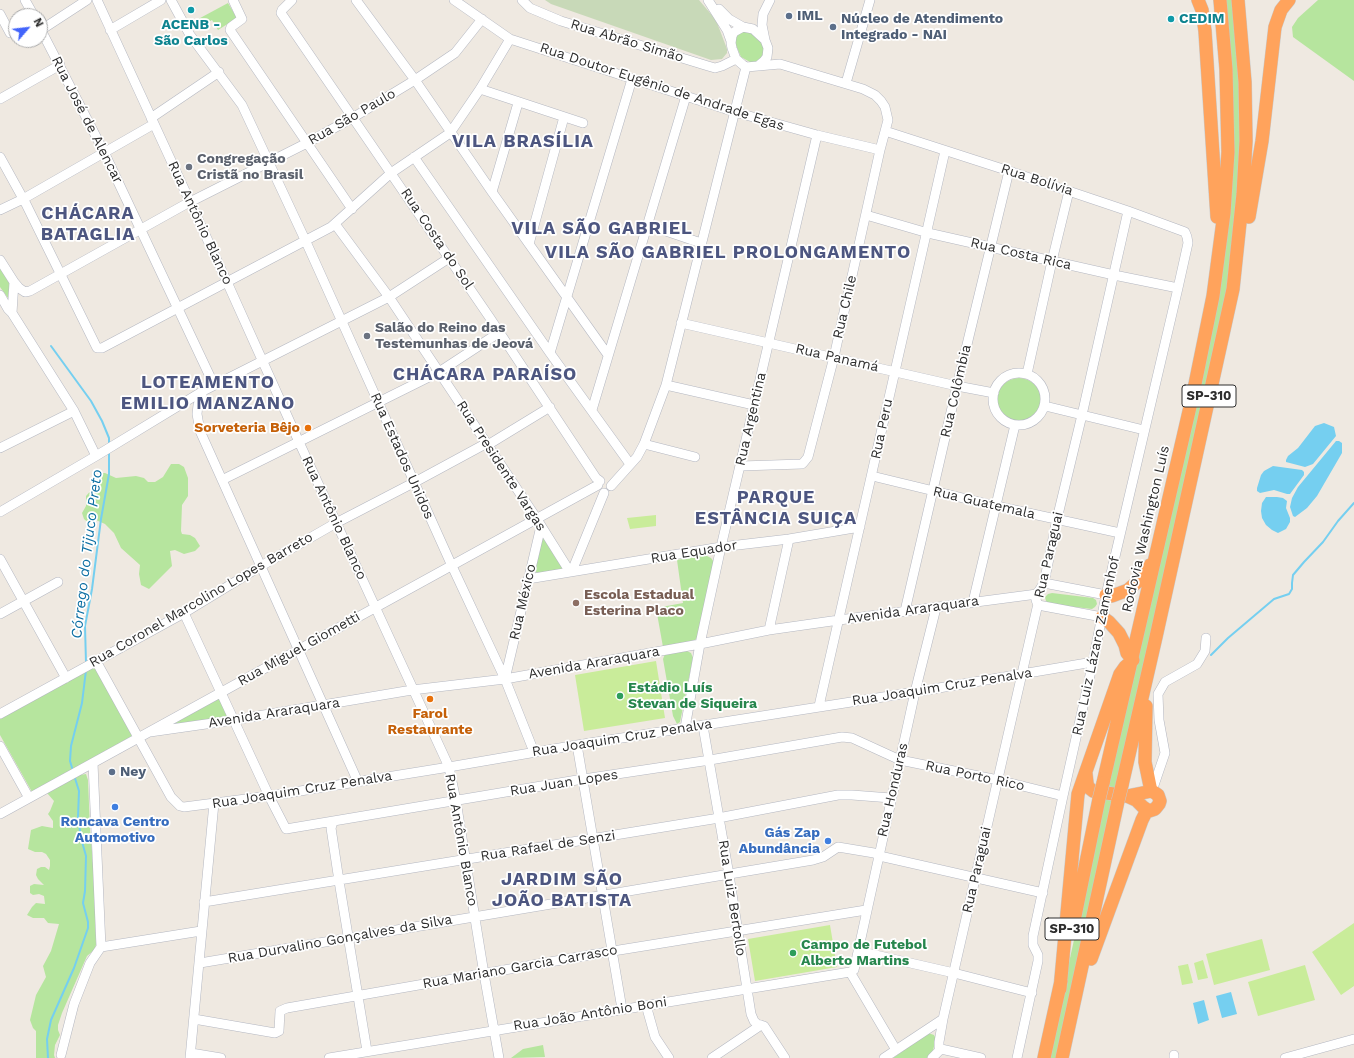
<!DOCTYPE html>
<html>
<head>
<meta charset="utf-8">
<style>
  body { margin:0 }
  #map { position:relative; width:1354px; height:1058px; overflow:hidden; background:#efe9e1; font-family:"Work Sans",sans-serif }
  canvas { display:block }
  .north { position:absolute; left:8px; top:8px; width:40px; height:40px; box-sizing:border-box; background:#fff; border:1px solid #ababab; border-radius:50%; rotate:62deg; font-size:11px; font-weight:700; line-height:16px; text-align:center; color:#2e2e2e }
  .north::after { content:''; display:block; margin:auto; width:14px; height:18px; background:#4264fb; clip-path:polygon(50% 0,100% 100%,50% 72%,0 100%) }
</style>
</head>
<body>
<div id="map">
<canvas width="1354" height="1058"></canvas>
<div class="north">N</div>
</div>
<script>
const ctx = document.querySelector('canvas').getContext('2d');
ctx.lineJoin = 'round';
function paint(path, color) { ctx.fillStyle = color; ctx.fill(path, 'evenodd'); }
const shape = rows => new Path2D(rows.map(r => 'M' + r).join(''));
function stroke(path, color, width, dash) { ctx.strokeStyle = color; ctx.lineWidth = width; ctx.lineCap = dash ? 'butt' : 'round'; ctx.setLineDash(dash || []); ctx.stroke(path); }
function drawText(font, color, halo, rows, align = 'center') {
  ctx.font = font + ' "Work Sans",sans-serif'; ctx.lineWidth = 3.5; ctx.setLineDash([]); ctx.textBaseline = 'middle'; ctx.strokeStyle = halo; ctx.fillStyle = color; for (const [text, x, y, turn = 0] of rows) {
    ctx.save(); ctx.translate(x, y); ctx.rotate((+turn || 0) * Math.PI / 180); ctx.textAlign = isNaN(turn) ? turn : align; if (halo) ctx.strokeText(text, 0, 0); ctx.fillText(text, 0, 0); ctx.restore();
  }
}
const green = shape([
  [1224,0,1235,0,1242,154,1227,297,1119,789,1108,786,1221,262],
  [1318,0,1354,0,1354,81,1293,37,1292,27,1298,18],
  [228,3,237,18,218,30,212,20,194,30,189,24],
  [746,30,760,39,764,48,763,57,755,62,750,62,741,57,735,43,736,35],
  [0,264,10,282,8,298,0,287],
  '997 400a22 22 0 1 1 44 0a22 22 0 1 1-44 0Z',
  [171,464,179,464,184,467,188,478,188,496,182,505,181,531,182,534,190,535,195,538,200,546,195,551,184,554,175,550,170,551,172,566,149,589,141,585,139,574,140,565,121,548,114,533,105,524,96,520,90,524,84,519,82,513,86,506,86,496,95,486,100,473,105,473,116,478,136,476,144,478,148,482,155,482,163,477],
  [543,536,564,569,538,574,535,571],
  [705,555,711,558,714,562,697,638,694,641,663,647,656,608,683,603,677,560],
  [1052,593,1093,598,1096,600,1097,604,1095,607,1092,609,1049,604,1046,601,1045,597,1048,594],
  [687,651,691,653,693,658,680,722,677,724,673,716,663,659,665,654],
  [93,667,97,668,132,736,32,792,0,735,0,719],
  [219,698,228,716,227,717,174,725,173,724],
  [86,774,88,780,90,829,95,885,96,945,94,950,87,956,62,1013,58,1025,58,1030,60,1035,55,1045,54,1055,55,1058,36,1058,36,1031,33,1028,30,1020,36,995,46,977,43,966,51,951,59,924,48,923,44,918,33,918,27,915,32,907,36,903,45,904,44,896,39,894,33,895,30,893,30,886,34,884,44,885,38,879,36,875,37,869,41,867,45,867,49,870,50,866,50,860,46,854,42,852,35,852,28,849,31,830,42,826,53,828,53,821,48,814,50,811,54,801,47,793,80,775],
  [1105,799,1115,802,1059,1058,1048,1058],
  [928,1033,934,1035,936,1039,932,1054,930,1058,893,1058],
  [543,1045,545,1057,511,1058,523,1049]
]);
const cemetery = shape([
  [545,0,699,0,716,20,727,49,727,53,722,59,711,60,551,4]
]);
const pitch = shape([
  [656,515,656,526,630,529,627,518],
  [656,661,665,718,584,731,575,675],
  [1354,923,1354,986,1341,995,1312,952],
  [830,925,837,967,755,981,748,939],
  [1262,939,1270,970,1214,985,1206,954],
  [1203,960,1208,978,1198,980,1194,963],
  [1188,964,1193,983,1182,985,1178,966],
  [1305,965,1315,1000,1258,1016,1248,982]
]);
const water = shape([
  [1324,423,1334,427,1336,436,1313,464,1305,467,1286,462,1286,460,1288,456,1298,448,1315,426],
  [1336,441,1339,441,1342,443,1342,453,1317,496,1307,508,1295,517,1293,516,1290,507,1292,498,1298,487],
  [1273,466,1302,470,1304,472,1304,475,1290,494,1287,494,1274,490,1260,493,1257,491,1257,488,1261,475,1264,471],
  [1266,497,1277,497,1283,498,1287,501,1286,508,1290,518,1290,522,1286,529,1278,533,1272,530,1266,525,1262,518,1261,511,1262,503],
  [1231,992,1237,1014,1222,1018,1216,996],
  [1204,1000,1209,1020,1198,1024,1193,1003]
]);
const stream = shape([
  [51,346,91,401,102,421,109,438,109,445],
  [1211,655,1228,638,1274,599,1289,594,1292,589,1292,583,1293,575,1304,562,1323,542,1338,521,1354,503],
  [86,663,85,626,92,589,101,519,109,474,109,452],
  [73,771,70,761,71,746,82,703,86,670],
  [48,1058,47,1039,51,1020,74,968,88,928,88,922,83,903,85,891,86,856,81,838,78,817,79,791,74,775]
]);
const minor = shape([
  [25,0,34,16],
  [97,0,227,282,299,442,449,767,456,801,484,974,499,1058],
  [171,0,190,35,242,105,307,244,452,566,505,679,534,752],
  [233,0,242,19,231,27,230,30,352,209],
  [292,0,282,10,281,13,490,318,596,478,600,481],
  [356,0,415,80,492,192,608,355],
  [454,0,510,39,735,112,817,135,880,150],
  [522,0,530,8,561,21,708,66,715,68,722,66,736,59],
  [708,0,727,30,731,41],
  [719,9,729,19,743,27],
  [0,14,10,33],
  [743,27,753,29,765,40,768,48,767,57,764,61,758,66,746,67,743,65,736,59,732,48,731,43,732,36,734,32,743,27],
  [40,28,104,152,214,385],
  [41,30,87,0],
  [110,30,161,0],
  [765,40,762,25,763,14,770,0],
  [846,83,870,0],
  [480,89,583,123],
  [0,99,60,65],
  [151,118,219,72],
  [885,131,1009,171,1128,211,1185,232,1187,237,1188,243,1178,288,1106,595,1093,662,1063,796,1033,936,1033,945,1038,955,1038,961,1017,1058],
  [0,157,26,204,96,346,97,348,102,348,331,227,391,173,450,133,480,89,510,39],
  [414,157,550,353,630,464],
  [492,192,518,103],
  [0,210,23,199,154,124],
  [866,215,928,233,1114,275,1178,288],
  [335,224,389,297,533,513,570,572],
  [648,225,701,243],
  [529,244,564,117],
  [0,260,14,282,19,288,25,292,30,291,186,204,307,143,354,117,415,80,455,53,482,19],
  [0,295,8,309,12,313,74,411,96,456],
  [12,313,14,282],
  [681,323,957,386,994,393],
  [550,353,632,79],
  '993 399a26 26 0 1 1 52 0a26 26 0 1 1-52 0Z',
  [1027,374,1052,261,1069,191],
  [666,385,754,405],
  [203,391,198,405,197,414,200,431,358,782],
  [1045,406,1144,430],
  [592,410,686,96],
  [644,444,695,457],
  [0,448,74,411],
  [741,466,802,464,804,462,808,457,834,357,880,150,888,120,885,107,881,101,875,95,863,89,780,64,758,66],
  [872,476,996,506,1120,533],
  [222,480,439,372,500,332],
  [611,486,637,457,644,444,666,385,746,67],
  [0,512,96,456,203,391,389,297,449,258],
  [0,559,66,678],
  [572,571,604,493],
  [528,579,721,547,789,539,860,527],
  [1044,583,1106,595],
  [973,602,1015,425],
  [1038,605,1102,617],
  [905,611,957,386,1009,171],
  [184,613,269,796,286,829,577,780,710,760,842,737,852,738,900,760,998,780,1063,796],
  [0,614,58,582],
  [769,630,789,539],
  [96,661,171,797,180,806,184,807,269,796,443,768,577,745,915,692,1093,662],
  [505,679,541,526],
  [819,706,945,151],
  [0,714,184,613,261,566,336,523,415,482,487,443,491,443,550,407],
  [703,726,729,875,751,1014,754,1021,757,1024,764,1026,785,1058],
  [685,728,700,644,721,547,817,135],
  [150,732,234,720,412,690,505,679,700,644,769,630,839,620,1037,594],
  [577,745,622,1009],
  [0,746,29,798],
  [1152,791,1165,753,1159,720,1158,694,1165,682,1197,664,1205,651,1206,638],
  [0,814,598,485],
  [333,822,331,828,339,881,367,1051],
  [204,902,713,819,838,795,852,795,891,798],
  [101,947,201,931],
  [858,951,954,973,1032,993],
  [200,963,813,860,823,857,838,847,874,853,884,857,1043,893],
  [850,972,854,970,915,692,936,608],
  [850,972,896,1050],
  [646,1005,655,1037,669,1058],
  [194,1019,275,1033,279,1031,280,1011,287,1008,607,952,866,910],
  [941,1049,981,1058],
  [191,1053,221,1058],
  [61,1055,74,1004,90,963,101,947,93,763],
  [1174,1055,1174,1058],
  [190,1058,214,803],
  [329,1058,850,972],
  [712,1058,761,1025],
  [884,1058,943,1019],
  [932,1058,941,1049,939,1047,939,1042,943,1019,1037,608,1038,605,1036,600,1037,594,1044,583,1057,519,1082,415,1128,211],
  [1285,1058,1354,1039]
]);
const highway = shape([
  [1198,0,1202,10,1205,31,1217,217],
  [1249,217,1262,141,1275,27,1281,10,1289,0],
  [1106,595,1112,596,1128,590,1144,576,1150,565],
  [1146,706,1145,762,1151,791],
  [1086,774,1087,783,1088,787,1093,791,1127,796,1152,791,1158,795,1160,801,1159,804,1155,809,1149,811,1143,807,1136,800,1127,796],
  [1103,783,1193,394,1213,296,1224,213,1228,152,1226,69,1220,0],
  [1122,785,1156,637,1233,289,1243,194,1246,141,1245,82,1238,0],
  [1074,921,1099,799],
  [1091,959,1142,820,1147,810],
  [1060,989,1078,794,1120,674,1125,667,1133,660,1127,653,1125,645,1119,633,1109,622,1102,617],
  [1044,1058,1061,981],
  [1062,1058,1118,801]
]);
const highwayBridge = shape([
  [1099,799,1103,783],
  [1118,801,1122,785]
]);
const markers = [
  [191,10,4,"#0f9aa8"],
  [789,16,4,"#5c6f8a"],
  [1171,19,4,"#0f9aa8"],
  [833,27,4,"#5c6f8a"],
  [189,167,4,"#6b7280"],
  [367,336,4,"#6b7280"],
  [308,428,4,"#e8710a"],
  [576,603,4,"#8d6e63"],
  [620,696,4,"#2e9e5b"],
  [430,699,4,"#e8710a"],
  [112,772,4,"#5c6f8a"],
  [115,807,4,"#3f7fe0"],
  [828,841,4,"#3f7fe0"],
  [793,953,4,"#2e9e5b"]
];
const shields = [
  [1209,396,54],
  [1072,929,54]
];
const shieldNames = [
  ["SP-310",1209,396],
  ["SP-310",1072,929]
];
const serviceNames = [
  ["IML",797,16],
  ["Núcleo de Atendimento",841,19],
  ["Integrado - NAI",841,35],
  ["Ney",120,772]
];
const cultureNames = [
  ["CEDIM",1179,19],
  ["ACENB -",191,25,"center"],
  ["São Carlos",191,41,"center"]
];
const streetNames = [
  ["Rua Abrão Simão",627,41,17],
  ["Rua Doutor Eugênio de Andrade Egas",662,87,18],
  ["Rua São Paulo",352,117,-30],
  ["Rua José de Alencar",87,120,63],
  ["Rua Bolívia",1037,180,18],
  ["Rua Antônio Blanco",200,223,65],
  ["Rua Costa do Sol",437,239,56],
  ["Rua Costa Rica",1021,254,13],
  ["Rua Chile",845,307,-77],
  ["Rua Panamá",837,358,13],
  ["Rua Colômbia",956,391,-77],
  ["Rua Argentina",751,419,-77],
  ["Rua Peru",882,429,-78],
  ["Rua Estados Unidos",402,456,66],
  ["Rua Presidente Vargas",501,466,57],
  ["Rua Guatemala",984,503,13],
  ["Rua Antônio Blanco",334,518,65],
  ["Rodovia Washington Luís",1146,529,-77],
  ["Rua Equador",694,552,-9],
  ["Rua Paraguai",1049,555,-77],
  ["Rua Coronel Marcolino Lopes Barreto",201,600,-30],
  ["Rua México",523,602,-77],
  ["Avenida Araraquara",913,610,-8],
  ["Rua Luiz Lázaro Zamenhof",1096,646,-78],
  ["Rua Miguel Giometti",299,649,-29],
  ["Avenida Araraquara",594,663,-10],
  ["Rua Joaquim Cruz Penalva",942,687,-9],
  ["Avenida Araraquara",274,713,-9],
  ["Rua Joaquim Cruz Penalva",622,738,-9],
  ["Rua Porto Rico",975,776,12],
  ["Rua Juan Lopes",564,783,-9],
  ["Rua Joaquim Cruz Penalva",302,790,-9],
  ["Rua Honduras",893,790,-77],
  ["Rua Antônio Blanco",461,840,80],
  ["Rua Rafael de Senzi",548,846,-9],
  ["Rua Paraguai",977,870,-77],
  ["Rua Luiz Bertollo",732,898,81],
  ["Rua Durvalino Gonçalves da Silva",340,939,-10],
  ["Rua Mariano Garcia Carrasco",520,967,-10],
  ["Rua João Antônio Boni",590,1014,-9]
];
const worshipNames = [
  ["Congregação",197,159],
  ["Cristã no Brasil",197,175],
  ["Salão do Reino das",375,328],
  ["Testemunhas de Jeová",375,344]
];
const foodNames = [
  ["Sorveteria Bêjo",300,428],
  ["Farol",430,714,"center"],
  ["Restaurante",430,730,"center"]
];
const educationNames = [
  ["Escola Estadual",584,595],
  ["Esterina Placo",584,611]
];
const leisureNames = [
  ["Estádio Luís",628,688],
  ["Stevan de Siqueira",628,704],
  ["Campo de Futebol",801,945],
  ["Alberto Martins",801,961]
];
const shopNames = [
  ["Roncava Centro",115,822],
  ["Automotivo",115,838],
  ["Gás Zap",820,833,"right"],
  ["Abundância",820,849,"right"]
];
const waterNames = [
  ["Córrego do Tijuco Preto",87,554,-83]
];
const districtNames = [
  ["VILA BRASÍLIA",523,142],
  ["CHÁCARA",88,214],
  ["BATAGLIA",88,235],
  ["VILA SÃO GABRIEL",602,229],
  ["VILA SÃO GABRIEL PROLONGAMENTO",728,253],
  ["CHÁCARA PARAÍSO",485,375],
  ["LOTEAMENTO",208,383],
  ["EMILIO MANZANO",208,404],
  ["PARQUE",776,498],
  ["ESTÂNCIA SUIÇA",776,519],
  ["JARDIM SÃO",562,880],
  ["JOÃO BATISTA",562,901]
];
paint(green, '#b6e59e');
paint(cemetery, '#c8d9b8');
paint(pitch, '#c9ec9a');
paint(water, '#75cff0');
stroke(stream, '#75cff0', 2);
stroke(minor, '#b4b7c1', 10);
stroke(highway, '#c9c9c9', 14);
stroke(minor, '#fff', 9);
stroke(highway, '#ffa35c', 13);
stroke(highwayBridge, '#c9c9c9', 14, []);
stroke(highwayBridge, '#ffa35c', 13);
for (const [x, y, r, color] of markers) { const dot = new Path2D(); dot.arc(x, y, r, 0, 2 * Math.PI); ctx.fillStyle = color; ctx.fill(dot); stroke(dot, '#fff', 1.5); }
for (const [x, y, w] of shields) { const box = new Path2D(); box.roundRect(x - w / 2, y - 11, w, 22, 3); ctx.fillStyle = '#fff'; ctx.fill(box); stroke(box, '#2e2e2e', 1); }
drawText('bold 13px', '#2e2e2e', null, shieldNames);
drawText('bold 14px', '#4e5e75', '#fff', serviceNames, 'left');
drawText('bold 14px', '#0d838f', '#fff', cultureNames, 'left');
drawText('14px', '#2e2e2e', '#fff', streetNames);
drawText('bold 14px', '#5b616d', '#fff', worshipNames, 'left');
drawText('bold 14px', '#c56008', '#fff', foodNames, 'right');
drawText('bold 14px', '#785e54', '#fff', educationNames, 'left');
drawText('bold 14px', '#27864d', '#fff', leisureNames, 'left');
drawText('bold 14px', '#366cbe', '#fff', shopNames);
drawText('italic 15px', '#0d6fa3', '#fff', waterNames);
ctx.letterSpacing = '1px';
drawText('bold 18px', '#4d5680', '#fff', districtNames);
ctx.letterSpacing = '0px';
</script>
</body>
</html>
